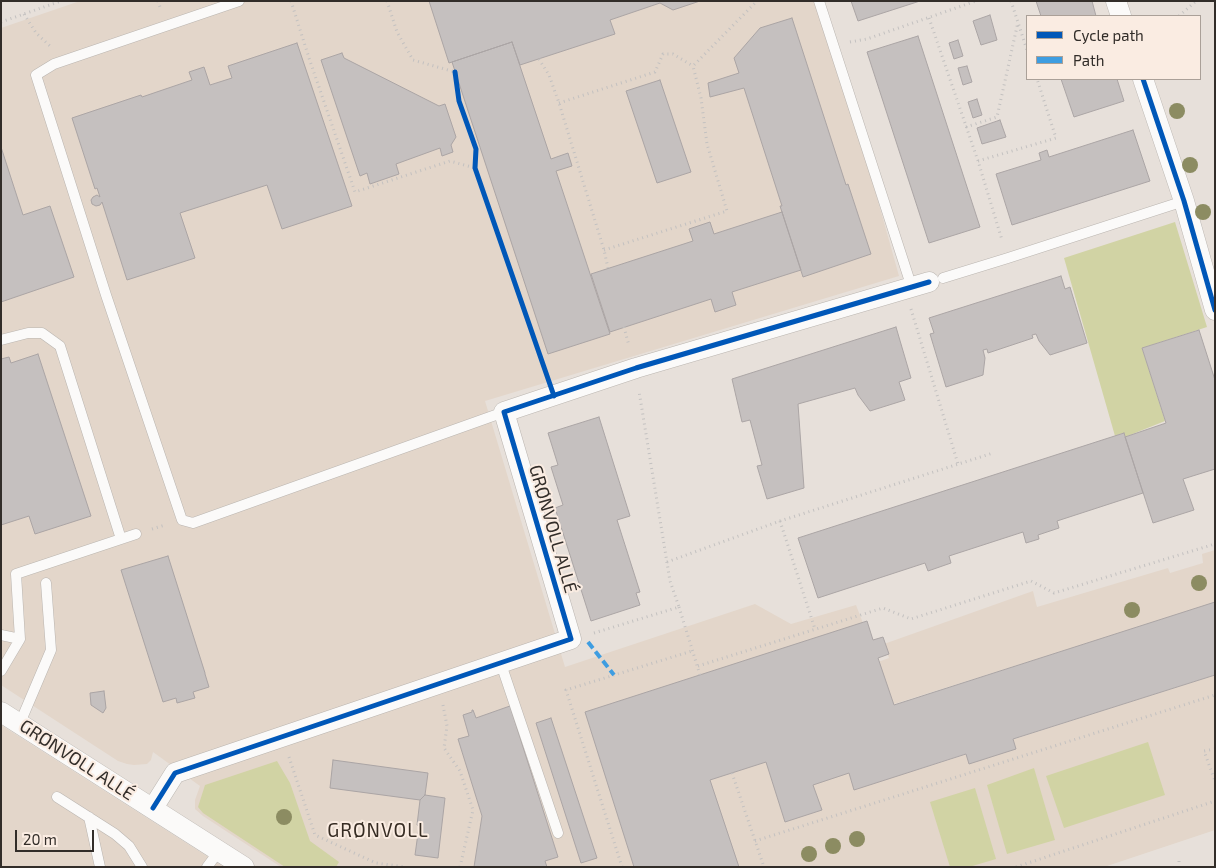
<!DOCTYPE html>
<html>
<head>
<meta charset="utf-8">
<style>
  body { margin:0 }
  #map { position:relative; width:1216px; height:868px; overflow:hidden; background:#e7e0da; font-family:"Exo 2",sans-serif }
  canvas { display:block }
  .frame { position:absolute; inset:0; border:2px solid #322d29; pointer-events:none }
  .legend { position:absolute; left:1026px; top:15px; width:175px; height:65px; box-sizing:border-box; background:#faece2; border:1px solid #aaa098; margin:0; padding:6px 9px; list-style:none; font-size:15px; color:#322d29 }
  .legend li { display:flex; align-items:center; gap:10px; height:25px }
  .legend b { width:25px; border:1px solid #aaa098 }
  .scale { position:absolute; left:15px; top:830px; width:79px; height:22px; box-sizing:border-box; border:2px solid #322d29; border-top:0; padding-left:6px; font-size:15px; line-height:18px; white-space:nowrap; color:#322d29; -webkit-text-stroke:4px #faece2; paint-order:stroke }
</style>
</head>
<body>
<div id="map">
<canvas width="1216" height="868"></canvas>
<div class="frame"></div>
<ul class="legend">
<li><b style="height:6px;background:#0057b8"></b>Cycle path</li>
<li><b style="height:6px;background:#3e9de1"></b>Path</li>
</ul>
<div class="scale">20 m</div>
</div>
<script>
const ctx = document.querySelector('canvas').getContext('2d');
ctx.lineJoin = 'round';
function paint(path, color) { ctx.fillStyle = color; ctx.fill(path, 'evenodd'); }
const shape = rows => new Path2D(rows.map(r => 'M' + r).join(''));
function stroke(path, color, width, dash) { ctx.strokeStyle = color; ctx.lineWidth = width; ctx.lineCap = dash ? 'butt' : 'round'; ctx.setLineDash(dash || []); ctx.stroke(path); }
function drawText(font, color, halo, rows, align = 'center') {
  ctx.font = font + ' "Exo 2",sans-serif'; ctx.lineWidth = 4; ctx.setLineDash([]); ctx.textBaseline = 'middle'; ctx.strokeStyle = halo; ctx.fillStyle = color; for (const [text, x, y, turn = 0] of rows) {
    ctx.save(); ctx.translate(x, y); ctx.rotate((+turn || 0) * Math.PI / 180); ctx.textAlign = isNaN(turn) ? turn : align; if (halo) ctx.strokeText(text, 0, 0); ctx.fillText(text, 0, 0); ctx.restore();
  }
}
const built = shape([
  [80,1,822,1,899,276,485,401,565,667,755,604,791,624,856,605,878,662,889,658,884,644,1033,591,1037,607,1168,568,1170,573,1203,563,1202,554,1215,550,1215,603,891,705,914,771,1215,675,1215,830,1104,867,281,867,203,816,195,809,195,800,200,786,153,752,151,760,147,764,134,765,127,764,118,761,1,685,1,28],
  [1,725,224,867,1,867]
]);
const green = shape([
  [1175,222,1207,327,1142,348,1165,421,1125,437,1123,433,1115,436,1064,258],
  [1148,742,1165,795,1064,828,1046,776],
  [277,761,290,783,310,841,339,862,336,867,285,867,203,813,198,807,205,785],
  [1034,768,1055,840,1007,854,987,785],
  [975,788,996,859,969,867,950,867,930,802]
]);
const building = shape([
  [429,1,700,1,673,10,660,3,610,20,615,34,520,65,512,42,449,63,429,1],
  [851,1,920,1,858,21,851,1],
  [1036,1,1092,1,1096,16,1041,16,1036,1],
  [990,15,997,40,981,45,973,21,990,15],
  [792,18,846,185,848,184,871,254,803,277,780,206,782,206,744,88,710,97,708,83,739,73,734,58,760,28,792,18],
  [918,36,980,227,929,243,867,52,918,36],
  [958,40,963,56,954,59,949,43,958,40],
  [512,42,551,159,568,153,572,166,556,171,610,334,548,354,452,62,512,42],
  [297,43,352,206,282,229,267,185,180,213,195,258,127,280,102,202,100,205,96,206,92,204,91,200,93,197,97,195,100,197,97,188,95,189,72,118,141,95,142,97,192,80,189,72,204,67,210,85,232,78,228,66,297,43],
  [342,53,344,58,439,106,445,104,456,137,451,145,453,152,442,156,440,148,396,164,399,174,370,184,367,173,360,176,321,60,342,53],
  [967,66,972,82,963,85,958,68,967,66],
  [1061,79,1117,79,1124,101,1074,117,1061,79],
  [660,80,691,172,657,183,626,91,660,80],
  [977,99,982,115,973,118,968,102,977,99],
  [1000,120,1006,137,982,144,977,128,1000,120],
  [1133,130,1150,181,1012,225,996,174,1041,160,1039,153,1047,150,1049,157,1133,130],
  [1,147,23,215,50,206,74,277,1,302,1,147],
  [782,212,801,270,732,292,736,305,715,312,711,299,610,332,591,274,693,241,689,229,710,222,714,234,782,212],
  [1061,276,1065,289,1070,287,1087,343,1050,355,1039,341,1036,334,1032,335,1033,338,988,353,987,349,983,350,985,358,983,375,946,387,930,334,934,333,929,318,1061,276],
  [896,327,911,378,899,382,905,400,870,411,858,395,855,388,798,404,804,488,767,499,757,466,762,465,750,420,742,422,732,379,896,327],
  [1199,330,1215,380,1215,469,1183,479,1194,510,1153,523,1125,437,1166,423,1142,348,1199,330],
  [38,354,91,516,35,534,29,516,1,525,1,359,9,357,11,363,38,354],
  [599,417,630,516,617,520,640,592,636,593,640,605,591,621,555,508,563,505,551,467,558,465,548,433,599,417],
  [1124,433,1143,493,1057,521,1059,528,1038,535,1039,539,1026,543,1023,532,949,556,951,563,928,571,925,563,818,598,798,538,1124,433],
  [168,556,205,673,205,674,209,687,193,692,195,698,177,703,176,698,163,702,121,570,168,556],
  [1215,602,1215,675,1013,739,1016,749,969,764,966,754,854,790,849,773,813,785,822,810,785,822,766,762,710,780,739,867,634,867,585,712,867,621,873,640,883,637,889,654,878,658,894,705,1215,602],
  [104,691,106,708,103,713,91,705,90,693,104,691],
  [510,706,558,857,545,861,547,867,474,867,482,816,458,739,469,736,463,715,472,712,472,710,473,710,476,718,510,706],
  [551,718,597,858,581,863,536,723,551,718],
  [333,760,428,773,425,795,420,800,330,788,333,760],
  [425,795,445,798,438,858,415,855,419,826,417,825,420,800,425,795]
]);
const path = shape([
  [158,1,161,10],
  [291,1,309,58,355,192,450,161,475,168],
  [387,1,397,32,413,60,455,72],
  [1011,1,1027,50],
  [24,14,36,33,50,46],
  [1179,16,1196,1],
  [929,18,978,161,1002,240],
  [1,22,61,1],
  [850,42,867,39,976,1],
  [539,59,549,75,559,103,604,250,608,268],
  [559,103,655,72,663,54,673,54,693,66],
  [966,127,997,117,1018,22],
  [978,161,1056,138,1037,79],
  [604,250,727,211,707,144,701,98,693,66,757,1],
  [911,309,958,464],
  [624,327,629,346],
  [780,521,815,629],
  [152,529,165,525],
  [667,562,780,521,993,453],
  [679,607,700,675],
  [594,633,679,607,670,581,639,391],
  [698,666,883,608,911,619,1031,581,1054,593,1215,544],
  [443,705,447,726,444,748,460,771,473,810,460,867],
  [1215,749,1204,751,1215,781],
  [289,757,315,835,376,863,406,867],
  [732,773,764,867],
  [755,841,1215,695],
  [622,867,566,690,692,651],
  [1016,867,1215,801],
  [1179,867,1179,860]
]);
const lane = shape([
  [239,1,54,64,36,75,106,295,182,520,193,523,504,412],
  [819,1,912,288],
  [943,278,1008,258,1184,201],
  [1,340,28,333,42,333,60,346,121,539],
  [1,635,20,639],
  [501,664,558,833],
  [1,671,20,639,16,574,136,534],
  [20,723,51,650,46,583],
  [57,797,115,834,129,846,142,867],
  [89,817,100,867],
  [207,867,219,851]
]);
const street = shape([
  [1116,1,1121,16],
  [1143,79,1184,201,1215,310],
  [1,712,244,867],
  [153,808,175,773,571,639,504,412,636,368,929,282]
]);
const quiet = shape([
  [588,642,614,675]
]);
const cycleway = shape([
  [455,72,459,101,476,149,475,168,554,396],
  [1143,79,1184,201,1215,310],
  [153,808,175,773,571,639,504,412,636,368,929,282]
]);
const trees = [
  [1177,111],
  [1190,165],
  [1203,212],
  [1199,583],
  [1132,610],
  [284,817],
  [857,839],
  [833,846],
  [809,854]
];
const streetNames = [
  ["GRØNVOLL ALLÉ",553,529,74],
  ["GRØNVOLL ALLÉ",77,760,33]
];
const neighbourhoodNames = [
  ["GRØNVOLL",378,831]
];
paint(built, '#e3d6ca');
paint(green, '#d1d3a4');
paint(building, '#c5c0bf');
stroke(building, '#aba5a5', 1);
stroke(lane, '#bab5b0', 11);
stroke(street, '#bab5b0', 21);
stroke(path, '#c3c1c0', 3, [1, 4]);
stroke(lane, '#fbfaf9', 10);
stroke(street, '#fbfaf9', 20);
stroke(quiet, '#3e9de1', 4, [8, 4]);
stroke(cycleway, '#0057b8', 5);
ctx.fillStyle = '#8c8c62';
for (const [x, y] of trees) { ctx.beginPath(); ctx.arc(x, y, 8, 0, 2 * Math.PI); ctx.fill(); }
drawText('18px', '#322d29', '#faece2', streetNames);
ctx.letterSpacing = '1px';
drawText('19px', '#362c23', '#faece2', neighbourhoodNames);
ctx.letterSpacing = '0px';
</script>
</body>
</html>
